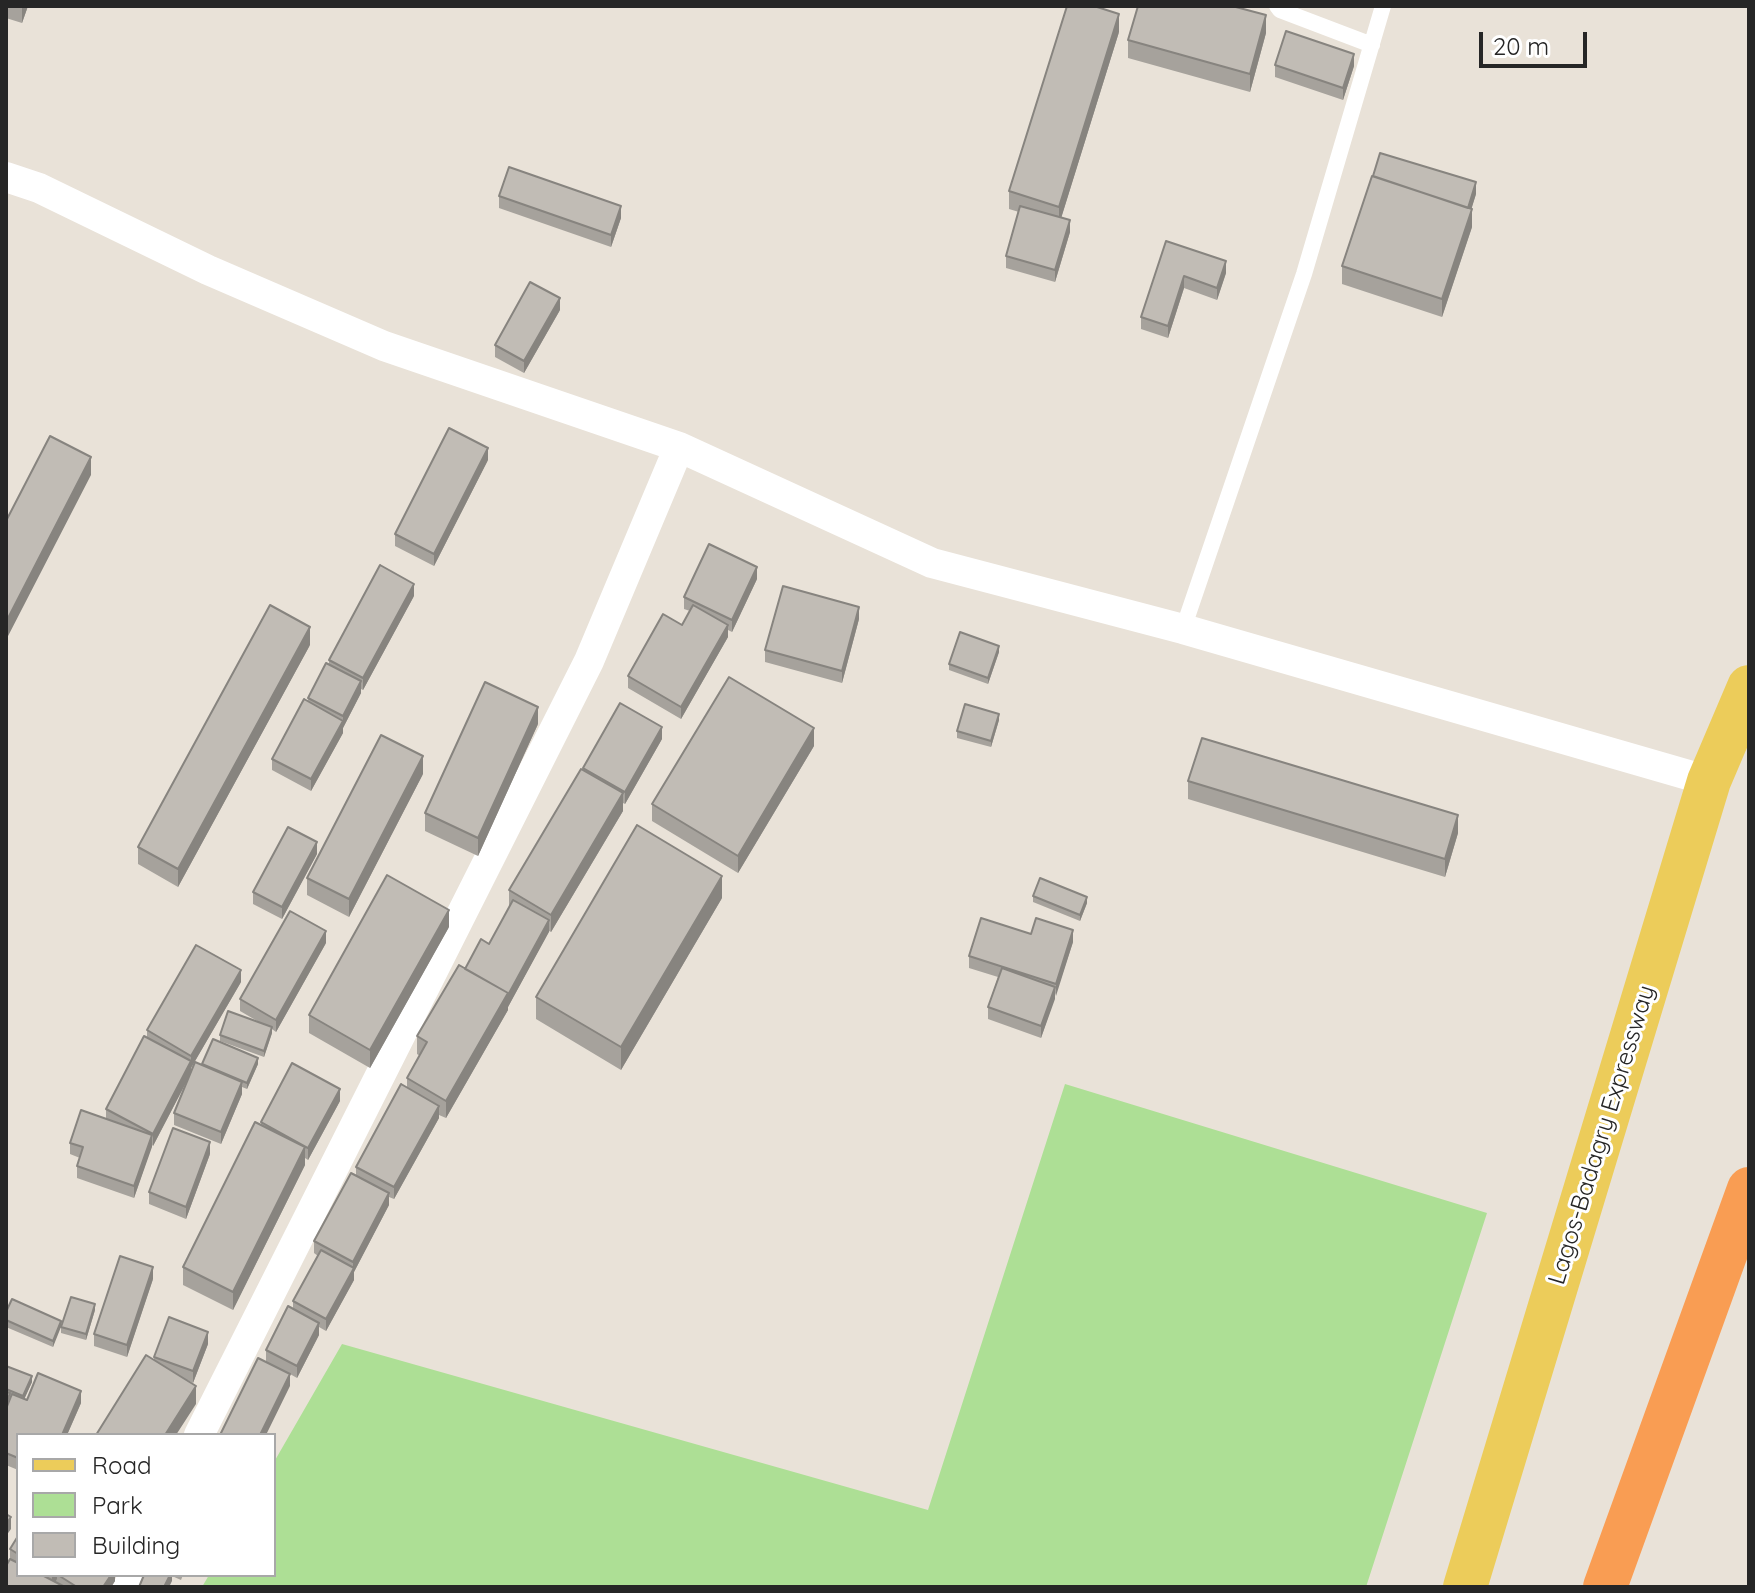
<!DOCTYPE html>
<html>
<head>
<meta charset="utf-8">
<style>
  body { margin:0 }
  #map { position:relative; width:1755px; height:1593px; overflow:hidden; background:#e9e2d8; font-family:Quicksand,sans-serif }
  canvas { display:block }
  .frame { position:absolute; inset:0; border:8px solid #262626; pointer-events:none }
  .legend { position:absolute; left:16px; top:1433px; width:260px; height:144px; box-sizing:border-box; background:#fff; border:2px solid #a8a8a8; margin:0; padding:10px 14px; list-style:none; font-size:24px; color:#262626 }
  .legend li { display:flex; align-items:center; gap:16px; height:40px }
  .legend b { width:40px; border:2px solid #a8a8a8 }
  .scale { position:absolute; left:1479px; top:32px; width:108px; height:36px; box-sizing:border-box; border:4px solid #262626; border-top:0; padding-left:10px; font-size:24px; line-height:28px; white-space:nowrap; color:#262626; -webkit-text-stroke:6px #fff; paint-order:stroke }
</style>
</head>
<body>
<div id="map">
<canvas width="1755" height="1593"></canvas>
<div class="frame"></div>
<ul class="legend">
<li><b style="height:10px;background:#eccc5a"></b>Road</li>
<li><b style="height:22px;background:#addf95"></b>Park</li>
<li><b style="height:22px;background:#c1bcb5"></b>Building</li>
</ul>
<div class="scale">20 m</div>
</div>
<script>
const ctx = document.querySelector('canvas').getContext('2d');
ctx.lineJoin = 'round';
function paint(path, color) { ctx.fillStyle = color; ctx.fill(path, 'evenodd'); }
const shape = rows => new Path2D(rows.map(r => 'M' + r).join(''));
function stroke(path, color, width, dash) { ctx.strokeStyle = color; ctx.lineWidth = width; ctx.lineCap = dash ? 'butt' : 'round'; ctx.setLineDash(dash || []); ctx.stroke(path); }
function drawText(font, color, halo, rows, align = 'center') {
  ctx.font = font + ' Quicksand,sans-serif'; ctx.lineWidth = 6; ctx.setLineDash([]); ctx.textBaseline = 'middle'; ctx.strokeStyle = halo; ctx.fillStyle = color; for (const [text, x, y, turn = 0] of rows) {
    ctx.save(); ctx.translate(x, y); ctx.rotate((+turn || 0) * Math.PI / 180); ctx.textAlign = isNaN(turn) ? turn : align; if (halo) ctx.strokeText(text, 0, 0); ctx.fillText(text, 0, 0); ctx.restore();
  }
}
const green = shape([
  [1065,1084,1487,1213,1366,1587,202,1587,209,1575,274,1575,274,1462,342,1344,928,1510]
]);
const lane = shape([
  [1277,6,1280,10,1372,45],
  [1183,629,1304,274,1383,6]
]);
const street = shape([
  [6,177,39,188,208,270,384,346,679,447,932,563,1183,629,1709,781],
  [199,1435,589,661,679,447],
  [128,1587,134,1575]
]);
const primary = shape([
  [1465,1587,1709,781,1749,687]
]);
const highway = shape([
  [1605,1587,1749,1189]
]);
const wall = shape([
  [6,6,28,6,22,23,6,18],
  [1119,32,1061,218,1070,232,1055,282,1006,268,1006,256,1019,212,1009,209,1009,191],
  [1266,33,1250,92,1128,58,1128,40],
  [1275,65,1354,66,1343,100,1275,77],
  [1476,194,1471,209,1472,227,1442,317,1342,284,1342,266],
  [499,196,621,218,611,247,499,208],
  [1166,241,1226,273,1217,300,1184,288,1168,338,1141,329,1141,317],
  [560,310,524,373,495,357,495,345],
  [488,460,434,566,395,546,395,534],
  [757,579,732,632,728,630,728,637,681,719,628,688,628,676,682,625,690,611,684,609,684,597],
  [414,596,363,690,361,689,361,693,343,728,343,733,311,791,272,770,272,759,329,665,329,660],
  [859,619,842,683,765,662,765,650],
  [310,645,178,887,138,864,138,847],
  [999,652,988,684,949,670,949,664],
  [999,720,991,747,957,738,957,731],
  [538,724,478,856,425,831,425,813],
  [662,739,625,804,623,803,623,811,551,932,549,931,508,1007,508,1010,446,1118,439,1115,439,1118,394,1199,389,1197,389,1205,354,1272,354,1280,326,1331,319,1327,319,1335,297,1378,290,1374,290,1386,266,1362,266,1350,293,1309,293,1301,318,1256,314,1253,314,1241,356,1176,356,1167,407,1087,407,1078,420,1056,417,1054,417,1036,465,969,489,944,509,907,509,890,583,768],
  [814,746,738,873,652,821,652,804],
  [423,774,349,917,307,895,307,878],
  [1188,781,1458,833,1445,877,1188,799],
  [317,854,282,919,253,904,253,892],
  [1033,896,1087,903,1080,921,1033,902],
  [722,898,621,1070,536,1019,536,997],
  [449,927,370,1068,309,1033,309,1015],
  [1031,934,1073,942,1041,1038,988,1019,988,1007,998,977,969,968,969,956],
  [326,943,276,1032,272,1029,272,1033,264,1057,220,1041,220,1035,259,1022,240,1011,240,999],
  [241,982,191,1068,191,1071,202,1064,258,1064,247,1089,242,1087,242,1094,221,1144,174,1125,174,1113,188,1079,153,1146,152,1145,134,1198,77,1178,77,1166,80,1158,70,1154,70,1143,106,1119,106,1109,147,1037,147,1030],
  [340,1101,308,1160,305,1158,305,1165,233,1310,183,1285,183,1267,261,1125,261,1122],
  [210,1154,186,1219,149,1204,149,1192],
  [153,1279,127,1357,94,1346,94,1334],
  [95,1310,86,1340,61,1333,61,1327],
  [6,1312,61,1321,53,1347,6,1327],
  [208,1344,193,1383,187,1380,196,1404,154,1360,154,1357],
  [6,1366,32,1382,24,1399,81,1403,67,1435,18,1435,18,1470,6,1465],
  [18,1536,18,1575,115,1575,115,1581,111,1587,6,1587,10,1559,10,1549],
  [144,1575,183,1575,181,1580,172,1576,172,1581]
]);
const shadedWall = shape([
  [22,6,28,6,22,23],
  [1119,14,1119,32,1059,225,1059,207],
  [1266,15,1266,33,1250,92,1250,74],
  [1354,54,1354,66,1343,100,1343,88],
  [1476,182,1476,194,1469,217,1472,209,1472,227,1442,317,1442,299],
  [621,206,621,218,611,247,611,235],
  [1070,220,1070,232,1055,282,1055,270],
  [1226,261,1226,273,1217,300,1217,288],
  [1184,276,1184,288,1168,338,1168,326],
  [560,298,560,310,524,373,524,361],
  [488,448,488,460,434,566,434,554],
  [91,457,91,475,6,640,6,622],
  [757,567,757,579,732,632,732,620],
  [414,584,414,596,363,690,363,678],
  [859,607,859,619,842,683,842,671],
  [728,625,728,637,681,719,681,707],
  [310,627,310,645,178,887,178,869],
  [999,646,999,652,988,684,988,678],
  [361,681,361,693,343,728,343,733,311,791,311,779,343,722,343,716],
  [538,707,538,724,478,856,478,838],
  [999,714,999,720,991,747,991,741],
  [662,727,662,739,625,804,625,792],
  [814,728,814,746,738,873,738,856],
  [423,756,423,774,349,917,349,899],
  [623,793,623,811,551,932,551,915],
  [1458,815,1458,833,1445,877,1445,859],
  [317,842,317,854,282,919,282,907],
  [722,876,722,898,621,1070,621,1047],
  [1087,897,1087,903,1080,921,1080,915],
  [449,910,449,927,370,1068,370,1050],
  [549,920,549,932,508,1007,508,995],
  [1073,930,1073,942,1056,996,1056,984],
  [326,931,326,943,276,1032,276,1020],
  [241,970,241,982,191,1068,191,1056],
  [1055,987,1055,999,1041,1038,1041,1026],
  [508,993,508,1010,446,1118,446,1101],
  [272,1027,272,1033,264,1057,264,1051],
  [258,1058,258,1064,247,1089,247,1083],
  [191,1061,191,1073,153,1146,153,1134],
  [242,1082,242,1094,221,1144,221,1132],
  [340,1089,340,1101,308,1160,308,1148],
  [439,1106,439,1118,394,1199,394,1187],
  [152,1135,152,1147,134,1198,134,1186],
  [210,1142,210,1154,186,1219,186,1207],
  [305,1147,305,1165,233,1310,233,1292],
  [389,1193,389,1205,354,1272,354,1280,326,1331,326,1319,353,1270,353,1262],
  [153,1267,153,1279,127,1357,127,1345],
  [95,1304,95,1310,86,1340,86,1334],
  [61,1321,61,1327,53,1347,53,1341],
  [319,1323,319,1335,297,1378,297,1366],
  [208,1332,208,1344,193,1383,193,1371],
  [290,1374,290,1386,266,1435,260,1435],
  [32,1376,32,1382,23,1402,23,1396],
  [196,1386,196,1404,176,1435,165,1435],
  [81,1391,81,1403,67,1435,62,1435],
  [11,1517,11,1529,6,1536,6,1524],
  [52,1575,57,1575,57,1579,52,1587],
  [111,1575,115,1575,115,1581,111,1587,103,1587],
  [170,1575,172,1575,172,1581,169,1587,164,1587]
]);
const building = shape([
  [1067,6,1094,6,1119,14,1059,207,1009,191,1067,6],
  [1138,6,1232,6,1266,15,1250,74,1128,40,1138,6],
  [1286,31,1354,54,1343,88,1275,65,1286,31],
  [1380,153,1476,182,1468,208,1373,176,1380,153],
  [509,167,621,206,611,235,499,196,509,167],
  [1372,176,1472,209,1442,299,1342,266,1372,176],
  [1020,206,1070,220,1055,270,1006,256,1020,206],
  [1166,241,1226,261,1217,288,1184,276,1168,326,1141,317,1166,241],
  [530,282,560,298,524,361,495,345,530,282],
  [449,428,488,448,434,554,395,534,449,428],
  [50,436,91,457,6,622,6,521,50,436],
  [709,544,757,567,732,620,684,597,709,544],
  [380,565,414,584,363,678,329,660,380,565],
  [783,586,859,607,842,671,765,650,783,586],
  [270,605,310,627,178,869,138,847,270,605],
  [693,605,728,625,681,707,628,676,663,614,682,625,693,605],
  [960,632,999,646,988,678,949,664,960,632],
  [326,663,361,681,343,716,308,698,326,663],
  [729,677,814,728,738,856,652,804,729,677],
  [485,682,538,707,478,838,425,813,485,682],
  [304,699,343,721,311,779,272,759,304,699],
  [620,703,662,727,625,792,583,768,620,703],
  [965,704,999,714,991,741,957,731,965,704],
  [381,735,423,756,349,899,307,878,381,735],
  [1202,738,1458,815,1445,859,1188,781,1202,738],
  [581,769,623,793,551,915,509,890,581,769],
  [637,825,722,876,621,1047,536,997,637,825],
  [288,827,317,842,282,907,253,892,288,827],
  [387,875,449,910,370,1050,309,1015,387,875],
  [1040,878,1087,897,1080,915,1033,896,1040,878],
  [513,900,549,920,508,995,508,993,465,969,481,939,489,944,513,900],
  [290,911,326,931,276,1020,240,999,290,911],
  [981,918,1031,934,1036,918,1073,930,1056,984,969,956,981,918],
  [196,945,241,970,191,1056,147,1030,196,945],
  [459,965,508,993,446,1101,407,1078,427,1042,417,1036,459,965],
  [1002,968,1055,987,1041,1026,988,1007,1002,968],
  [228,1011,272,1027,264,1051,220,1035,228,1011],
  [144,1036,191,1061,153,1134,106,1109,144,1036],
  [213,1039,258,1058,247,1083,202,1064,213,1039],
  [195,1062,242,1082,221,1132,174,1113,195,1062],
  [292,1063,340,1089,308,1148,261,1122,292,1063],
  [401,1084,439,1106,394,1187,356,1167,401,1084],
  [81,1110,152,1135,134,1186,77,1166,83,1147,70,1143,81,1110],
  [255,1122,305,1147,233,1292,183,1267,255,1122],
  [173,1128,210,1142,186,1207,149,1192,173,1128],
  [351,1173,389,1193,353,1262,314,1241,351,1173],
  [321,1250,354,1268,326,1319,293,1301,321,1250],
  [120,1256,153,1267,127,1345,94,1334,120,1256],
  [71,1297,95,1304,86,1334,61,1327,71,1297],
  [12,1299,61,1321,53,1341,6,1320,6,1312,12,1299],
  [288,1306,319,1323,297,1366,266,1350,288,1306],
  [169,1317,208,1332,193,1371,154,1357,169,1317],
  [146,1355,196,1386,165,1435,96,1435,146,1355],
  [258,1358,290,1374,260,1435,220,1435,258,1358],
  [6,1366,32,1376,23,1396,6,1389,6,1366],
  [38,1373,81,1391,62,1435,18,1435,18,1458,6,1453,6,1409,12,1394,27,1400,38,1373],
  [6,1392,10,1393,6,1404,6,1392],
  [6,1514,11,1517,6,1524,6,1514],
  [18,1536,18,1554,10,1549,18,1536],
  [10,1559,18,1563,18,1575,42,1575,65,1587,6,1587,6,1566,10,1559],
  [58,1575,111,1575,103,1587,77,1587,58,1575],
  [144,1575,170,1575,164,1587,139,1587,144,1575]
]);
const streetNames = [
  ["Lagos-Badagry Expressway",1602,1135,-73]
];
paint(green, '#addf95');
stroke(lane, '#fff', 16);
stroke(street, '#fff', 30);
stroke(primary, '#eccc5a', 44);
stroke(highway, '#f99d53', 44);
paint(wall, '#a6a29c');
paint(shadedWall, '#87847f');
paint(building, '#c1bcb5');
stroke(building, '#87847f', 2);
drawText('24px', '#262626', '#fff', streetNames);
</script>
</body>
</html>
